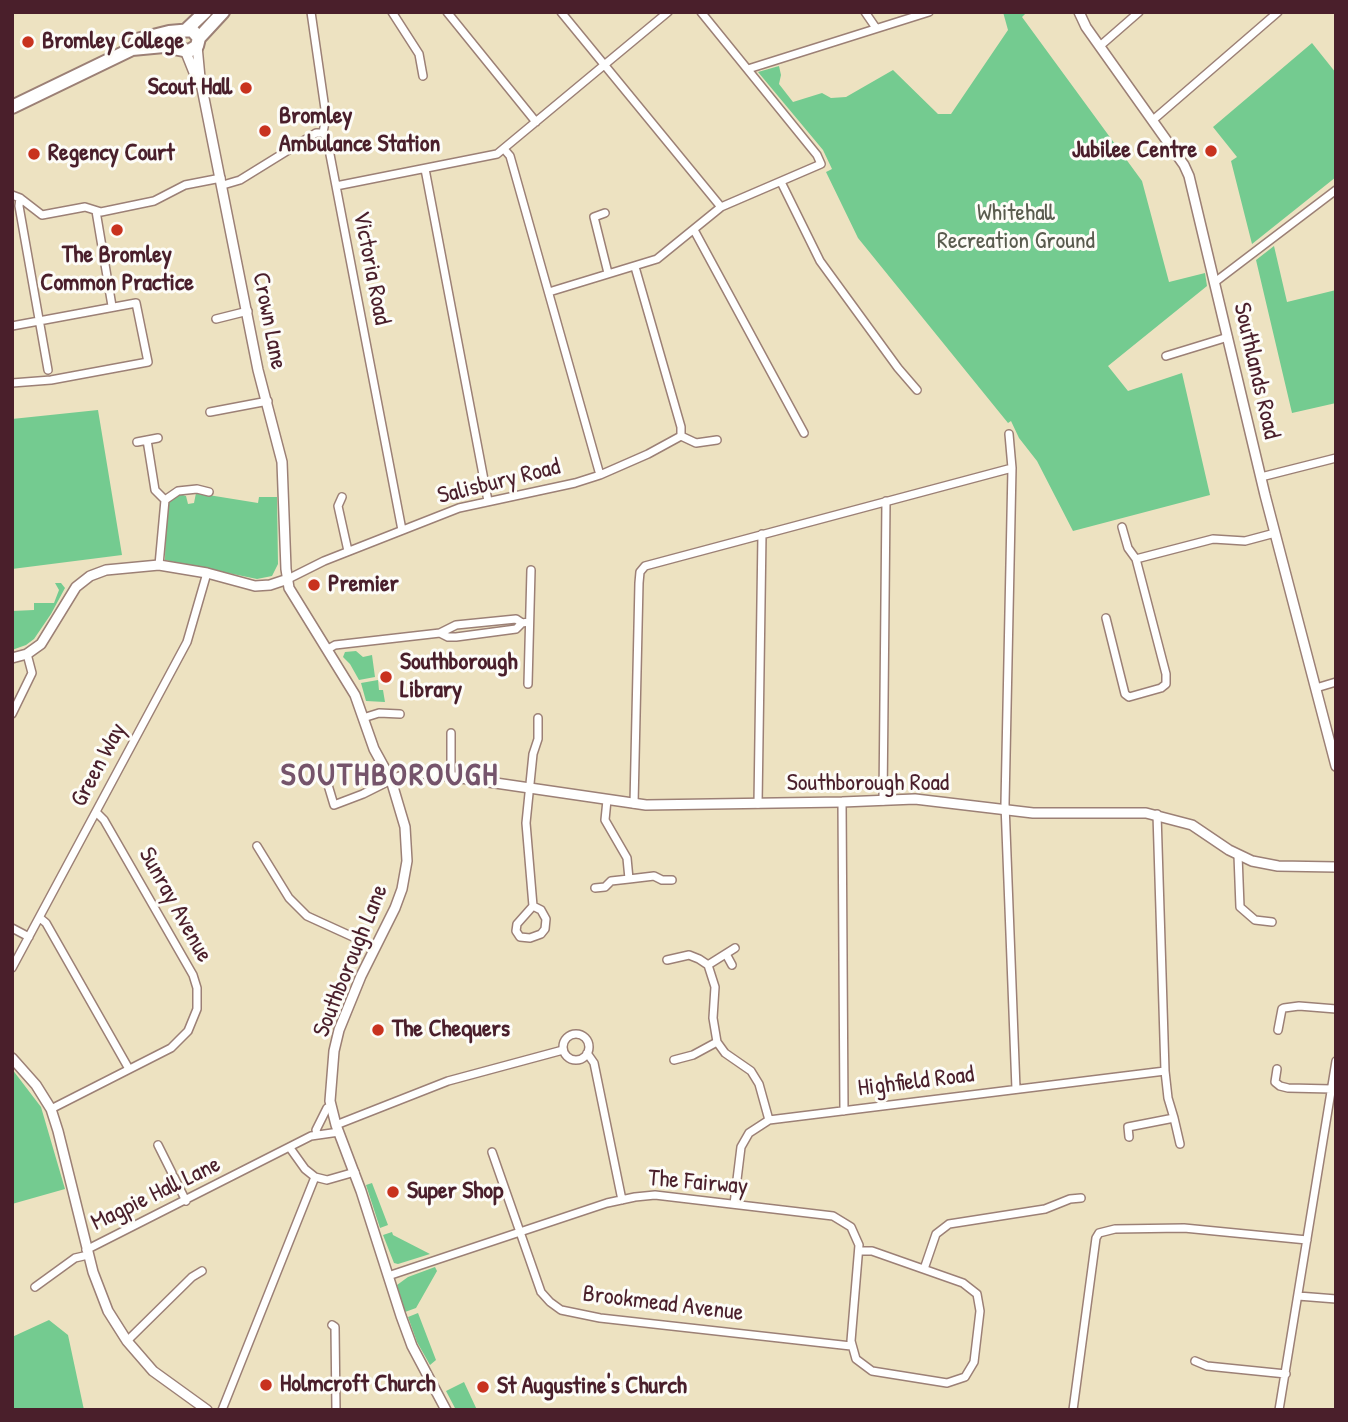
<!DOCTYPE html>
<html>
<head>
<meta charset="utf-8">
<style>
  body { margin:0 }
  #map { position:relative; width:1348px; height:1422px; overflow:hidden; background:#ede2c1; font-family:"Patrick Hand",sans-serif }
  canvas { display:block }
  .frame { position:absolute; inset:0; border:14px solid #4a1f2b; pointer-events:none }
</style>
</head>
<body>
<div id="map">
<canvas width="1348" height="1422"></canvas>
<div class="frame"></div>
</div>
<script>
const ctx = document.querySelector('canvas').getContext('2d');
ctx.lineJoin = 'round';
function paint(path, color) { ctx.fillStyle = color; ctx.fill(path, 'evenodd'); }
const shape = rows => new Path2D(rows.map(r => 'M' + r).join(''));
function stroke(path, color, width, dash) { ctx.strokeStyle = color; ctx.lineWidth = width; ctx.lineCap = dash ? 'butt' : 'round'; ctx.setLineDash(dash || []); ctx.stroke(path); }
function drawText(font, color, halo, rows, align = 'center') {
  ctx.font = font + ' "Patrick Hand",sans-serif'; ctx.lineWidth = 6; ctx.setLineDash([]); ctx.textBaseline = 'middle'; ctx.strokeStyle = halo; ctx.fillStyle = color; for (const [text, x, y, turn = 0] of rows) {
    ctx.save(); ctx.translate(x, y); ctx.rotate((+turn || 0) * Math.PI / 180); ctx.textAlign = isNaN(turn) ? turn : align; if (halo) ctx.strokeText(text, 0, 0); ctx.fillText(text, 0, 0); ctx.restore();
  }
}
const green = shape([
  [1003,12,1027,12,1022,17,1142,181,1169,282,1205,273,1207,286,1108,366,1128,391,1182,373,1210,495,1073,531,1037,461,1019,438,1011,421,1008,423,858,238,826,172,832,169,823,150,758,72,779,66,781,75,779,84,793,102,822,93,831,98,846,97,893,70,938,114,951,114,1008,30],
  [1312,43,1336,73,1336,177,1252,244,1231,161,1237,157,1213,127],
  [1274,246,1287,302,1336,290,1336,403,1292,413,1256,260],
  [98,410,122,555,12,569,12,419],
  [196,493,258,503,259,497,277,497,278,564,272,576,257,579,165,560,166,507,170,499,180,494,186,496,188,504,194,503],
  [55,583,61,583,65,588,51,614,34,639,26,645,12,650,12,611,34,610,34,603,54,603,59,590],
  [356,651,363,657,372,655,375,677,359,680,350,664,343,657,345,652],
  [378,680,379,690,383,690,385,702,366,701,361,683],
  [12,1069,41,1107,65,1189,12,1204],
  [372,1183,388,1225,380,1228,366,1185],
  [392,1232,393,1235,430,1254,398,1264,394,1263,383,1235],
  [435,1267,437,1271,416,1308,405,1312,397,1285,408,1277],
  [418,1313,436,1360,430,1365,417,1342,408,1317],
  [49,1320,68,1335,84,1410,12,1410,12,1337],
  [464,1382,477,1410,456,1410,446,1391]
]);
const minor = shape([
  [311,12,326,116,323,133,327,139,402,530],
  [392,12,419,54,423,76],
  [447,12,536,122],
  [561,12,721,207],
  [865,12,876,28],
  [1100,46,1139,12],
  [748,69,929,12],
  [1153,120,1278,12],
  [504,149,510,156,600,475],
  [425,169,488,501],
  [781,182,820,261,898,368,917,390],
  [223,185,240,180,316,133,323,133],
  [336,186,497,154,668,12],
  [12,195,20,198,42,215,85,207,101,212,154,201,185,185,221,178],
  [20,198,19,206,48,370],
  [96,211,112,306],
  [605,213,594,217,608,273],
  [694,230,804,433],
  [635,267,681,427,681,436],
  [1215,282,1336,190],
  [549,292,657,259,721,207,821,164,817,155,701,12],
  [216,319,248,311],
  [12,326,136,303,148,362,51,380,12,383],
  [1166,356,1228,337],
  [210,412,268,401],
  [1009,434,1012,468,1005,804,1016,1089],
  [681,436,696,443,717,440],
  [147,440,155,490,165,500],
  [137,442,158,438],
  [1261,477,1336,458],
  [342,497,338,506,348,551],
  [1122,527,1128,548,1136,559],
  [159,565,165,500,178,491,197,489,209,492],
  [288,579,324,561,459,508,575,483,600,475,648,454,681,436],
  [1106,618,1125,694,1129,697,1161,688,1166,684,1166,674,1136,559,1213,539,1245,541,1275,533],
  [440,633,448,637,456,637,516,629,522,623],
  [328,649,335,645,440,633,456,625,516,619,522,623,529,622],
  [528,684,531,570],
  [1316,688,1336,682],
  [12,714,32,673,27,654],
  [363,718,379,713,400,714],
  [451,777,451,733],
  [328,785,334,805,363,794,391,780],
  [607,800,605,820,627,858,629,879,654,876,662,880,672,880],
  [883,801,886,501],
  [842,802,844,1111],
  [634,804,639,583,640,572,645,566,1012,468],
  [758,804,762,534],
  [257,846,289,898,307,916,375,947],
  [1238,855,1240,907,1255,920,1272,922],
  [595,888,605,887,611,881,629,879],
  [533,906,526,823,533,754,538,739,538,718],
  [533,906,541,910,546,919,545,929,541,934,530,938,520,937,516,931,517,924,533,906],
  [40,918,46,923,129,1069],
  [12,928,29,937],
  [726,954,732,965],
  [667,960,689,955,699,959,708,965,715,987,713,1018,717,1042,725,1053,751,1071,759,1084,769,1120],
  [708,965,735,948],
  [12,968,187,642,207,573],
  [1278,1030,1282,1009,1284,1008,1299,1006,1336,1009],
  '563 1047a13 13 0 1 1 26 0a13 13 0 1 1-26 0Z',
  [587,1053,594,1063,622,1200],
  [674,1060,693,1055,717,1042],
  [1277,1069,1275,1082,1280,1086,1288,1088,1332,1089],
  [51,1109,171,1048,188,1031,197,1009,197,988,193,975,104,820,96,812],
  [1174,1118,1180,1144],
  [336,1125,448,1081,563,1050],
  [317,1134,316,1130,327,1108,331,1107],
  [1129,1137,1128,1127,1174,1118,1168,1098,1165,1071,1157,814],
  [158,1145,172,1173],
  [290,1148,305,1169,315,1177,327,1180,355,1172],
  [492,1152,541,1292,550,1302,561,1310,600,1318,851,1346],
  [174,1177,186,1201],
  [734,1204,741,1147,749,1133,769,1120,1165,1071],
  [86,1250,311,1136,339,1132],
  [924,1269,936,1234,949,1224,1045,1209,1070,1199,1081,1198],
  [388,1276,607,1203,635,1197,655,1195,833,1216,851,1227,859,1245,851,1341,856,1359,872,1371,947,1383,965,1377,974,1362,980,1311,977,1294,963,1283,872,1251,859,1251],
  [35,1287,75,1258,88,1255],
  [1298,1296,1336,1299],
  [332,1325,335,1327,336,1410],
  [127,1341,192,1277,202,1271],
  [1195,1361,1207,1366,1286,1374],
  [222,1410,315,1177],
  [1073,1410,1096,1238,1099,1233,1115,1229,1184,1228,1307,1240],
  [1279,1410,1336,1061]
]);
const tertiary = shape([
  [1079,12,1086,27,1184,165,1189,176,1265,495,1336,766],
  [197,46,200,78,258,370,282,462,286,569,289,588,355,695,374,749,391,780,405,827,407,861,402,889,395,908,361,976,339,1030,334,1051,330,1101,336,1125,361,1191,401,1316,412,1346,446,1410],
  [185,50,195,75,200,78],
  [12,658,27,654,41,644,76,587,90,576,106,570,159,565,207,573,255,586,270,585,288,579],
  [391,780,409,774,427,773,646,805,842,802,915,799,1033,813,1146,813,1192,825,1229,850,1252,861,1278,866,1336,867],
  [12,1058,36,1085,51,1109,58,1131,93,1272,108,1311,127,1341,153,1371,207,1410]
]);
const primary = shape([
  [186,30,205,12],
  [199,38,223,12],
  [12,107,132,49,164,46,189,51,197,46,199,38,192,30,169,32,137,40,132,49]
]);
const markers = [
  [28,42,7,"#c8321e"],
  [246,88,7,"#c8321e"],
  [265,131,7,"#c8321e"],
  [1211,151,7,"#c8321e"],
  [34,154,7,"#c8321e"],
  [117,230,7,"#c8321e"],
  [314,585,7,"#c8321e"],
  [386,677,7,"#c8321e"],
  [378,1030,7,"#c8321e"],
  [393,1192,7,"#c8321e"],
  [266,1385,7,"#c8321e"],
  [483,1387,7,"#c8321e"]
];
const poiNames = [
  ["Bromley College",42,42],
  ["Scout Hall",232,88,"right"],
  ["Bromley",279,117],
  ["Ambulance Station",279,145],
  ["Jubilee Centre",1197,151,"right"],
  ["Regency Court",48,154],
  ["The Bromley",117,256,"center"],
  ["Common Practice",117,284,"center"],
  ["Premier",328,585],
  ["Southborough",400,663],
  ["Library",400,691],
  ["The Chequers",392,1030],
  ["Super Shop",407,1192],
  ["Holmcroft Church",280,1385],
  ["St Augustine's Church",497,1387]
];
const parkNames = [
  ["Whitehall",1016,214],
  ["Recreation Ground",1016,242]
];
const streetNames = [
  ["Victoria Road",371,268,79],
  ["Crown Lane",269,321,79],
  ["Southlands Road",1256,371,77],
  ["Salisbury Road",499,482,-14],
  ["Green Way",99,765,-62],
  ["Southborough Road",868,784],
  ["Sunray Avenue",175,905,61],
  ["Southborough Lane",351,961,-68],
  ["Highfield Road",916,1082,-7],
  ["The Fairway",698,1183,5],
  ["Magpie Hall Lane",156,1194,-26],
  ["Brookmead Avenue",663,1304,7]
];
const districtNames = [
  ["SOUTHBOROUGH",390,776]
];
paint(green, '#74cb90');
stroke(minor, '#9c8076', 10);
stroke(tertiary, '#9c8076', 12);
stroke(primary, '#9c8076', 16);
stroke(minor, '#fff', 7);
stroke(tertiary, '#fff', 9);
stroke(primary, '#fff', 12);
for (const [x, y, r, color] of markers) { const dot = new Path2D(); dot.arc(x, y, r, 0, 2 * Math.PI); ctx.fillStyle = color; ctx.fill(dot); stroke(dot, '#fdfcf7', 2.5); }
drawText('bold 24px', '#4a1f2b', '#fdfcf7', poiNames, 'left');
drawText('24px', '#595b4e', '#fdfcf7', parkNames);
drawText('24px', '#4a1f2b', '#fdfcf7', streetNames);
ctx.letterSpacing = '2px';
drawText('bold 32px', '#75546b', '#fdfcf7', districtNames);
ctx.letterSpacing = '0px';
</script>
</body>
</html>
